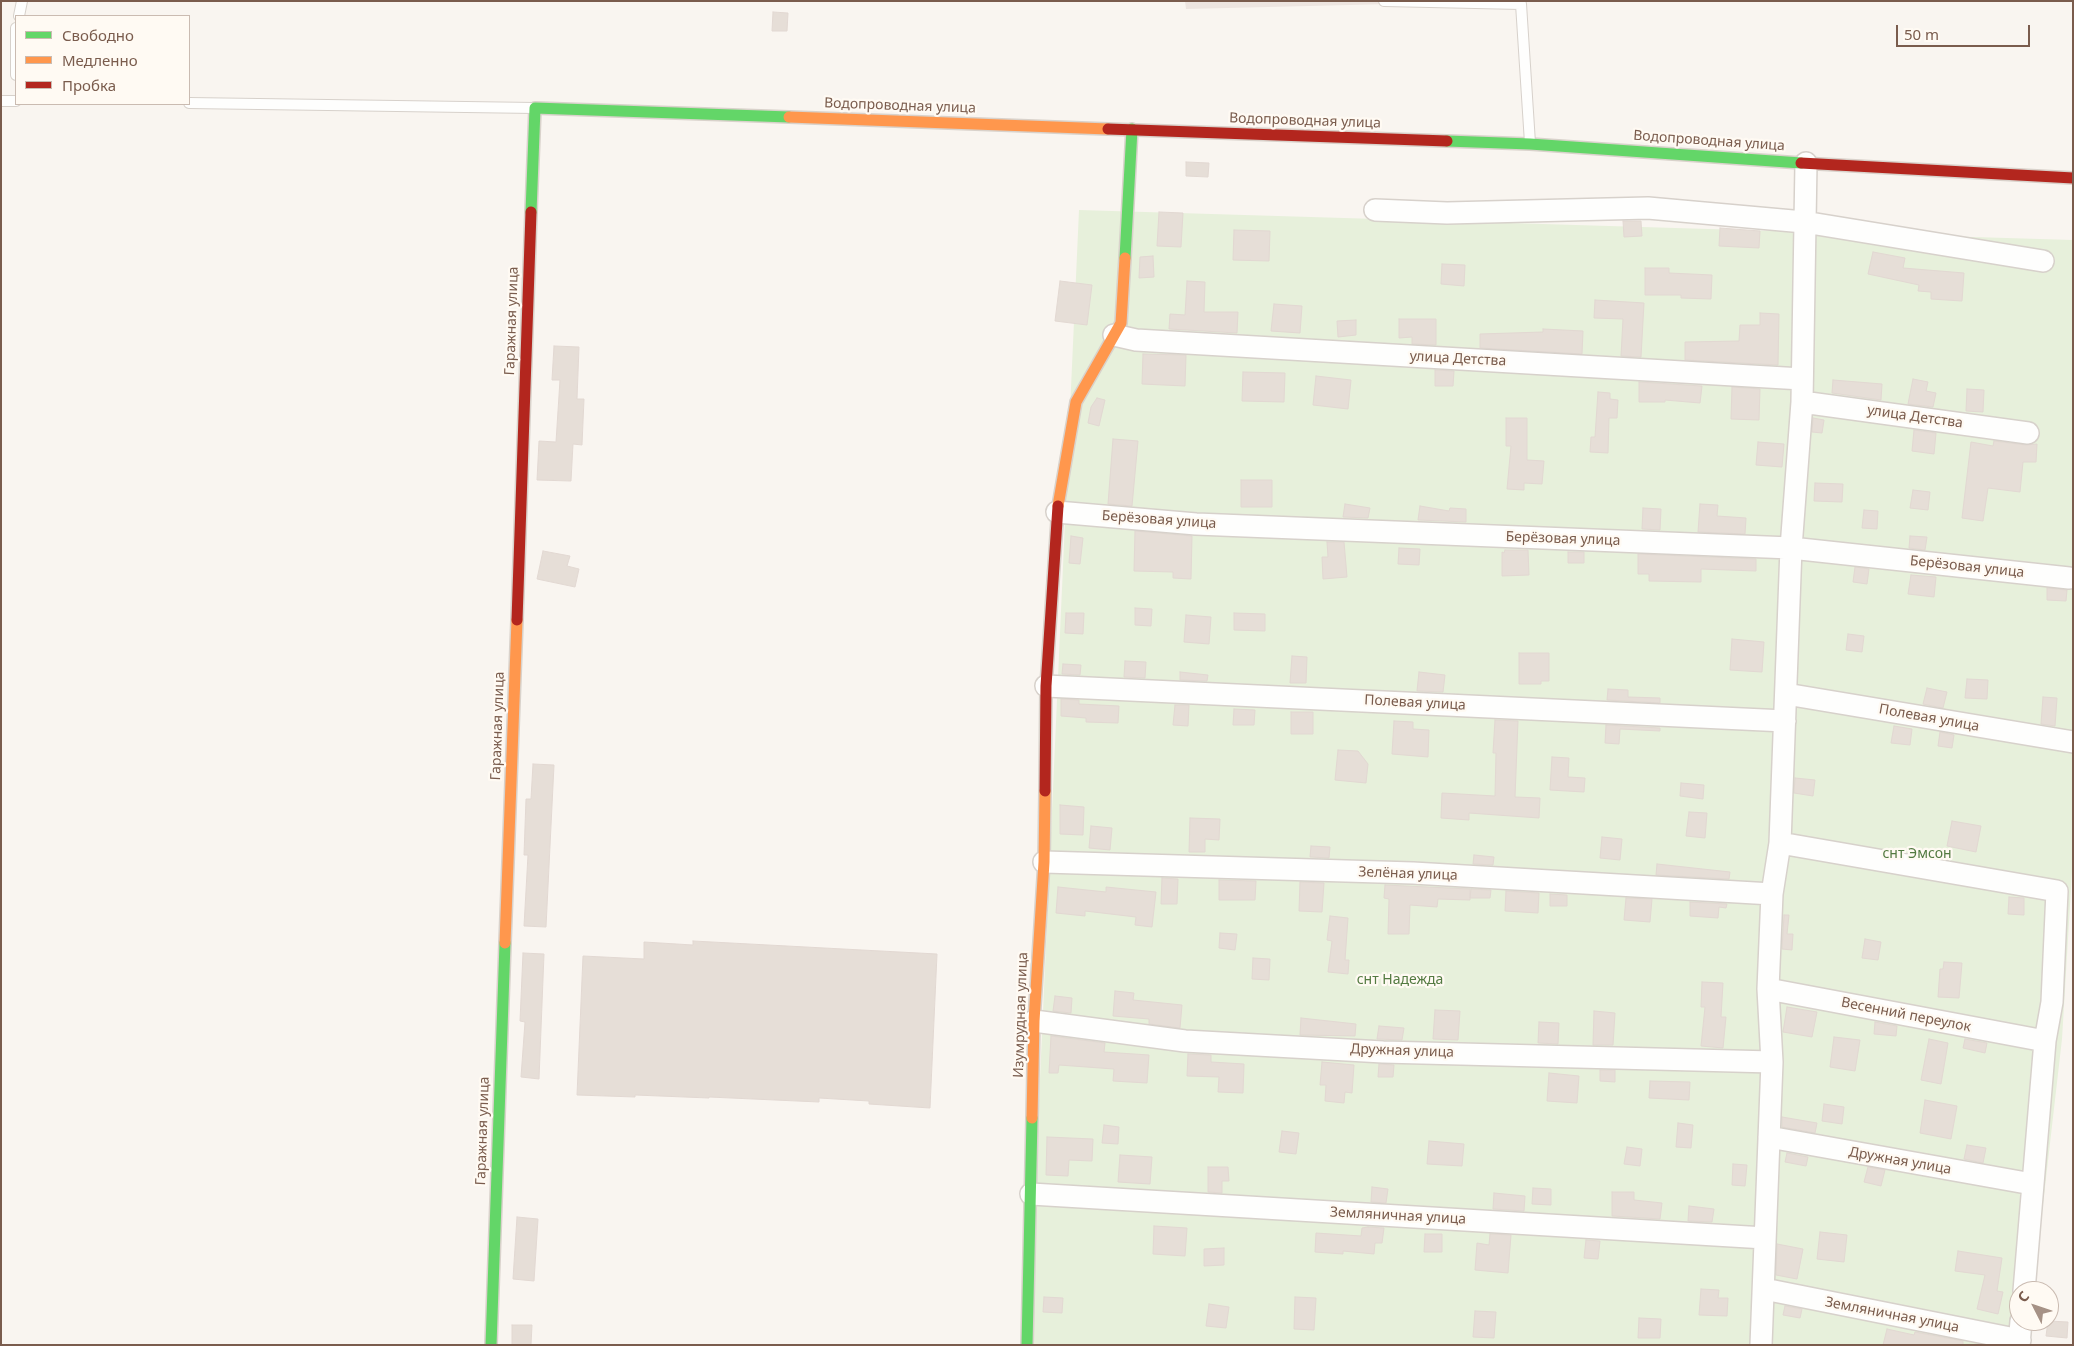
<!DOCTYPE html>
<html>
<head>
<meta charset="utf-8">
<style>
  body { margin:0 }
  #map { position:relative; width:2074px; height:1346px; overflow:hidden; background:#f9f5f0; font-family:"Noto Sans",sans-serif }
  canvas { display:block }
  .frame { position:absolute; inset:0; border:2px solid #7a5c4d; pointer-events:none }
  .legend { position:absolute; left:15px; top:15px; width:175px; height:90px; box-sizing:border-box; background:#fffaf3; border:1px solid #cabbb1; margin:0; padding:6px 9px; list-style:none; font-size:15px; color:#7a5c4d }
  .legend li { display:flex; align-items:center; gap:10px; height:25px }
  .legend b { width:25px; border:1px solid #cabbb1 }
  .north { position:absolute; left:2009px; top:1281px; width:50px; height:50px; box-sizing:border-box; background:#fffaf3; border:1px solid #cabbb1; border-radius:50%; rotate:311deg; font-size:14px; font-weight:700; line-height:20px; text-align:center; color:#7a5c4d }
  .north::after { content:''; display:block; margin:auto; width:18px; height:22px; background:#a69286; clip-path:polygon(50% 0,100% 100%,50% 72%,0 100%) }
  .scale { position:absolute; left:1896px; top:25px; width:134px; height:22px; box-sizing:border-box; border:2px solid #7a5c4d; border-top:0; padding-left:6px; font-size:15px; line-height:18px; white-space:nowrap; color:#7a5c4d; -webkit-text-stroke:4px #fffaf3; paint-order:stroke }
</style>
</head>
<body>
<div id="map">
<canvas width="2074" height="1346"></canvas>
<div class="frame"></div>
<ul class="legend">
<li><b style="height:6px;background:#63d668"></b>Свободно</li>
<li><b style="height:6px;background:#ff974d"></b>Медленно</li>
<li><b style="height:6px;background:#b3261e"></b>Пробка</li>
</ul>
<div class="north">С</div>
<div class="scale">50 m</div>
</div>
<script>
const ctx = document.querySelector('canvas').getContext('2d');
ctx.lineJoin = 'round';
function paint(path, color) { ctx.fillStyle = color; ctx.fill(path, 'evenodd'); }
const shape = rows => new Path2D(rows.map(r => 'M' + r).join(''));
function stroke(path, color, width, dash) { ctx.strokeStyle = color; ctx.lineWidth = width; ctx.lineCap = dash ? 'butt' : 'round'; ctx.setLineDash(dash || []); ctx.stroke(path); }
function drawText(font, color, halo, rows, align = 'center') {
  ctx.font = font + ' "Noto Sans",sans-serif'; ctx.lineWidth = 4.5; ctx.setLineDash([]); ctx.textBaseline = 'middle'; ctx.strokeStyle = halo; ctx.fillStyle = color; for (const [text, x, y, turn = 0] of rows) {
    ctx.save(); ctx.translate(x, y); ctx.rotate((+turn || 0) * Math.PI / 180); ctx.textAlign = isNaN(turn) ? turn : align; if (halo) ctx.strokeText(text, 0, 0); ctx.fillText(text, 0, 0); ctx.restore();
  }
}
const industrial = shape([
  [1185,1,1514,1,1186,9]
]);
const green = shape([
  [1079,210,2073,240,2073,855,2062,1039,2033,1291,2019,1291,2019,1321,2027,1345,1028,1345]
]);
const building = shape([
  [773,12,788,13,787,31,772,31,773,12],
  [1186,162,1209,163,1208,177,1186,176,1186,162],
  [1159,212,1183,213,1181,247,1157,246,1159,212],
  [1623,221,1641,221,1642,236,1624,237,1623,221],
  [1720,228,1760,231,1759,248,1719,246,1720,228],
  [1234,230,1270,231,1269,261,1233,260,1234,230],
  [1873,252,1905,258,1903,268,1964,273,1962,301,1931,299,1931,292,1918,291,1919,285,1868,274,1873,252],
  [1153,256,1154,277,1139,278,1140,257,1153,256],
  [1442,264,1465,265,1464,286,1441,284,1442,264],
  [1645,268,1669,268,1669,273,1712,275,1711,299,1681,298,1681,295,1645,295,1645,268],
  [1060,281,1092,285,1087,325,1055,321,1060,281],
  [1187,281,1205,282,1204,312,1238,312,1237,333,1169,329,1170,314,1185,315,1187,281],
  [1595,300,1644,303,1641,357,1621,356,1623,319,1594,318,1595,300],
  [1274,304,1302,306,1300,333,1271,331,1274,304],
  [1760,313,1779,314,1778,365,1685,360,1685,342,1739,341,1740,325,1760,325,1760,313],
  [1399,319,1436,319,1436,345,1412,344,1412,337,1399,338,1399,319],
  [1356,320,1356,335,1338,337,1337,321,1356,320],
  [1543,329,1583,331,1582,354,1480,348,1480,334,1543,332,1543,329],
  [554,346,579,347,577,399,584,399,582,445,573,444,571,481,537,480,539,441,556,442,560,380,552,380,554,346],
  [1143,354,1186,355,1185,386,1142,384,1143,354],
  [1435,370,1454,371,1453,386,1435,386,1435,370],
  [1243,372,1285,373,1284,402,1242,401,1243,372],
  [1316,376,1351,380,1348,409,1313,405,1316,376],
  [1913,379,1928,382,1926,391,1936,393,1933,407,1908,404,1913,379],
  [1833,380,1882,384,1881,400,1832,393,1833,380],
  [1639,382,1702,386,1700,403,1665,400,1665,402,1639,402,1639,382],
  [1732,387,1760,389,1759,420,1731,419,1732,387],
  [1967,389,1984,390,1983,412,1966,411,1967,389],
  [1598,392,1610,393,1610,399,1618,400,1617,418,1609,418,1608,453,1590,452,1591,437,1595,437,1598,392],
  [1097,398,1105,400,1099,426,1088,423,1091,407,1097,398],
  [1506,418,1527,418,1527,460,1544,461,1542,484,1524,483,1524,490,1507,489,1511,446,1506,446,1506,418],
  [1813,418,1824,420,1822,433,1812,432,1813,418],
  [1914,430,1936,433,1934,454,1912,451,1914,430],
  [1113,439,1138,441,1132,506,1108,504,1113,439],
  [1994,441,2026,445,2037,444,2036,462,2023,462,2020,492,1988,488,1983,521,1962,518,1971,442,1993,446,1994,441],
  [1758,442,1784,444,1782,467,1756,465,1758,442],
  [1241,480,1272,480,1272,507,1241,507,1241,480],
  [1815,483,1843,484,1842,502,1814,501,1815,483],
  [1913,490,1930,492,1928,510,1910,508,1913,490],
  [1345,504,1370,508,1368,518,1343,517,1345,504],
  [1700,504,1718,505,1717,516,1746,518,1745,534,1698,532,1700,504],
  [1420,506,1449,511,1450,508,1466,509,1466,522,1418,520,1420,506],
  [1643,508,1661,509,1660,530,1642,529,1643,508],
  [1864,510,1878,511,1877,529,1862,528,1864,510],
  [1135,531,1192,536,1191,579,1173,578,1173,572,1134,571,1135,531],
  [1071,536,1083,538,1080,564,1069,563,1071,536],
  [1910,536,1927,537,1925,550,1909,548,1910,536],
  [1327,542,1344,542,1347,577,1323,579,1322,557,1328,557,1327,542],
  [1399,548,1420,549,1419,565,1398,564,1399,548],
  [1505,550,1528,550,1529,575,1502,576,1502,552,1504,553,1505,550],
  [543,551,570,556,567,566,579,569,575,587,537,579,543,551],
  [1568,552,1584,552,1584,563,1568,563,1568,552],
  [1638,554,1756,559,1756,571,1701,569,1701,582,1649,581,1649,574,1638,574,1638,554],
  [1855,567,1869,569,1867,584,1853,582,1855,567],
  [1911,575,1936,577,1934,597,1908,594,1911,575],
  [2047,588,2067,590,2066,601,2047,600,2047,588],
  [1135,608,1152,609,1151,626,1135,625,1135,608],
  [1066,613,1084,613,1083,634,1065,633,1066,613],
  [1234,613,1265,614,1265,631,1234,630,1234,613],
  [1186,615,1211,617,1209,644,1184,642,1186,615],
  [1848,634,1864,636,1862,652,1846,650,1848,634],
  [1732,639,1764,642,1762,672,1730,670,1732,639],
  [1519,653,1549,653,1549,681,1541,681,1541,684,1519,684,1519,653],
  [1292,656,1307,657,1306,683,1290,683,1292,656],
  [1125,661,1146,662,1145,678,1124,677,1125,661],
  [1063,664,1081,665,1080,675,1062,674,1063,664],
  [1180,672,1208,675,1207,681,1180,680,1180,672],
  [1419,672,1445,675,1443,692,1417,691,1419,672],
  [1967,679,1988,680,1987,699,1965,698,1967,679],
  [1927,688,1947,692,1943,708,1923,704,1927,688],
  [1608,689,1628,690,1628,697,1660,698,1660,703,1607,700,1608,689],
  [2043,697,2057,698,2055,726,2041,724,2043,697],
  [1061,699,1079,700,1079,704,1119,706,1118,723,1086,722,1086,718,1061,716,1061,699],
  [1175,705,1189,705,1188,726,1173,725,1175,705],
  [1234,709,1255,710,1254,725,1233,725,1234,709],
  [1291,712,1313,712,1313,734,1291,734,1291,712],
  [1495,720,1518,721,1515,797,1540,798,1539,818,1469,813,1469,820,1441,818,1442,793,1495,796,1496,753,1493,753,1495,720],
  [1394,721,1413,722,1413,729,1429,730,1428,757,1392,754,1394,721],
  [1606,725,1660,728,1660,731,1620,729,1619,744,1605,743,1606,725],
  [1894,726,1912,729,1910,745,1891,743,1894,726],
  [1940,732,1954,735,1952,748,1938,746,1940,732],
  [1338,750,1358,751,1368,764,1366,783,1335,780,1338,750],
  [1552,757,1569,758,1568,777,1585,778,1584,792,1550,790,1552,757],
  [533,764,554,765,546,927,524,926,528,855,524,855,526,799,531,799,533,764],
  [1795,778,1815,780,1813,796,1794,793,1795,778],
  [1681,783,1704,785,1703,799,1680,796,1681,783],
  [1060,805,1084,807,1083,835,1060,834,1060,805],
  [1689,812,1707,813,1705,838,1686,836,1689,812],
  [1190,818,1220,819,1219,840,1205,839,1205,852,1189,852,1190,818],
  [1952,821,1981,826,1976,852,1947,846,1952,821],
  [1091,826,1112,828,1110,850,1089,848,1091,826],
  [1602,837,1622,839,1620,860,1600,858,1602,837],
  [1311,846,1330,847,1329,858,1310,857,1311,846],
  [1474,855,1494,857,1493,865,1473,864,1474,855],
  [1657,864,1730,872,1729,879,1656,875,1657,864],
  [1162,878,1178,879,1177,904,1161,904,1162,878],
  [1219,880,1256,881,1255,900,1219,900,1219,880],
  [1300,882,1324,883,1322,912,1299,911,1300,882],
  [1385,885,1470,889,1470,900,1438,899,1437,907,1410,905,1409,934,1388,934,1389,899,1384,898,1385,885],
  [1058,887,1106,892,1106,887,1156,892,1152,927,1135,925,1136,917,1085,911,1085,916,1056,913,1058,887],
  [1471,889,1491,890,1490,898,1470,898,1471,889],
  [1506,891,1539,893,1538,913,1505,911,1506,891],
  [1550,894,1567,895,1567,906,1550,906,1550,894],
  [2009,897,2024,898,2024,915,2008,914,2009,897],
  [1626,898,1652,899,1650,922,1624,920,1626,898],
  [1690,902,1727,904,1726,908,1719,907,1718,918,1690,916,1690,902],
  [1784,915,1789,915,1787,934,1793,934,1792,950,1782,949,1784,915],
  [1330,916,1348,918,1345,960,1349,960,1348,974,1328,972,1332,941,1327,940,1330,916],
  [1220,933,1237,934,1235,950,1219,948,1220,933],
  [1865,939,1881,942,1878,960,1862,958,1865,939],
  [693,941,937,954,930,1108,869,1104,869,1101,819,1098,819,1102,709,1097,709,1098,635,1095,635,1097,577,1095,583,956,644,959,644,942,693,945,693,941],
  [523,953,544,954,539,1079,521,1077,525,1022,520,1021,523,953],
  [1253,958,1270,959,1269,980,1252,979,1253,958],
  [1944,962,1962,963,1959,998,1938,997,1940,969,1943,969,1944,962],
  [1702,982,1723,983,1721,1017,1726,1017,1723,1048,1701,1046,1705,1007,1701,1007,1702,982],
  [1115,991,1134,993,1133,1000,1182,1005,1180,1028,1149,1024,1149,1019,1113,1016,1115,991],
  [1055,996,1072,998,1071,1013,1053,1011,1055,996],
  [1787,1007,1817,1012,1812,1037,1783,1032,1787,1007],
  [1435,1010,1460,1011,1458,1040,1433,1039,1435,1010],
  [1594,1011,1615,1013,1613,1045,1593,1045,1594,1011],
  [1301,1018,1356,1024,1355,1036,1300,1035,1301,1018],
  [1539,1022,1559,1023,1558,1044,1538,1043,1539,1022],
  [1875,1022,1897,1026,1896,1036,1874,1034,1875,1022],
  [1379,1026,1404,1028,1402,1040,1377,1039,1379,1026],
  [1051,1036,1105,1043,1104,1052,1149,1055,1147,1083,1113,1081,1114,1069,1059,1065,1058,1073,1049,1073,1051,1036],
  [1834,1037,1860,1040,1855,1071,1830,1067,1834,1037],
  [1929,1039,1948,1043,1941,1084,1921,1080,1929,1039],
  [1965,1039,1987,1043,1985,1053,1963,1048,1965,1039],
  [1188,1054,1211,1055,1211,1062,1244,1064,1243,1093,1218,1092,1219,1077,1187,1076,1188,1054],
  [1322,1062,1354,1065,1352,1093,1345,1092,1344,1103,1325,1101,1326,1085,1320,1085,1322,1062],
  [1379,1064,1394,1065,1393,1077,1378,1077,1379,1064],
  [1600,1070,1615,1070,1615,1082,1600,1081,1600,1070],
  [1549,1073,1579,1076,1577,1103,1547,1101,1549,1073],
  [1650,1081,1690,1082,1689,1100,1649,1098,1650,1081],
  [1925,1100,1957,1106,1951,1139,1920,1133,1925,1100],
  [1824,1104,1844,1107,1842,1124,1822,1121,1824,1104],
  [1782,1117,1817,1123,1815,1133,1782,1127,1782,1117],
  [1678,1123,1693,1125,1691,1148,1676,1147,1678,1123],
  [1104,1125,1119,1127,1118,1144,1102,1143,1104,1125],
  [1282,1131,1299,1133,1296,1154,1279,1152,1282,1131],
  [1047,1137,1093,1139,1092,1161,1069,1160,1068,1176,1046,1175,1047,1137],
  [1429,1141,1464,1144,1462,1166,1427,1164,1429,1141],
  [1967,1145,1986,1148,1983,1163,1964,1159,1967,1145],
  [1627,1147,1642,1149,1640,1166,1624,1164,1627,1147],
  [1787,1153,1808,1157,1806,1166,1785,1162,1787,1153],
  [1120,1155,1152,1157,1150,1184,1118,1182,1120,1155],
  [1733,1164,1747,1165,1745,1186,1732,1185,1733,1164],
  [1208,1167,1228,1167,1229,1181,1222,1181,1222,1193,1208,1192,1208,1167],
  [1868,1167,1885,1170,1881,1186,1864,1182,1868,1167],
  [1372,1187,1388,1189,1386,1203,1371,1202,1372,1187],
  [1533,1188,1551,1189,1551,1205,1532,1204,1533,1188],
  [1612,1192,1634,1192,1634,1200,1662,1203,1660,1219,1612,1216,1612,1192],
  [1494,1193,1525,1196,1524,1211,1493,1209,1494,1193],
  [1689,1206,1714,1209,1712,1222,1688,1221,1689,1206],
  [517,1217,538,1219,534,1281,513,1279,517,1217],
  [1154,1226,1187,1228,1185,1256,1153,1254,1154,1226],
  [1368,1227,1384,1228,1382,1243,1375,1243,1374,1254,1343,1251,1343,1254,1315,1252,1316,1233,1361,1236,1362,1228,1368,1227],
  [1820,1232,1847,1235,1844,1262,1817,1259,1820,1232],
  [1425,1234,1442,1234,1442,1252,1424,1252,1425,1234],
  [1490,1234,1511,1235,1508,1273,1475,1270,1477,1243,1489,1245,1490,1234],
  [1586,1240,1600,1241,1598,1259,1584,1258,1586,1240],
  [1777,1244,1803,1249,1797,1279,1776,1275,1777,1244],
  [1224,1248,1224,1265,1204,1266,1204,1249,1224,1248],
  [1958,1251,2002,1258,1997,1291,2003,1292,1998,1314,1977,1309,1985,1275,1955,1271,1958,1251],
  [1701,1289,1719,1290,1718,1298,1728,1298,1727,1316,1699,1315,1701,1289],
  [1044,1297,1063,1298,1062,1313,1043,1312,1044,1297],
  [1295,1297,1316,1298,1314,1330,1294,1329,1295,1297],
  [1209,1304,1229,1307,1226,1328,1206,1326,1209,1304],
  [1785,1306,1802,1309,1800,1318,1783,1315,1785,1306],
  [1475,1311,1496,1312,1494,1338,1473,1337,1475,1311],
  [1639,1318,1661,1319,1660,1338,1638,1338,1639,1318],
  [2048,1321,2068,1322,2067,1338,2046,1336,2048,1321],
  [512,1325,532,1325,531,1345,512,1345,512,1325],
  [1887,1329,1914,1335,1915,1332,1963,1341,1963,1345,1883,1345,1887,1329]
]);
const lane = shape([
  [1384,1,1521,4,1530,143],
  [19,16,22,1],
  [16,28,16,75],
  [1,101,16,101],
  [189,103,535,108]
]);
const street = shape([
  [1375,210,1447,213,1648,208,1804,222,2043,261],
  [1114,335,1136,340,1802,379],
  [1802,402,2028,433],
  [1057,512,1196,524,1791,548,2069,578],
  [1046,686,1785,721],
  [1786,694,2073,742],
  [1780,843,2057,891,2052,1002,2045,1041,2024,1291],
  [1044,862,1413,873,1772,894],
  [1768,989,2045,1041],
  [1034,1021,1185,1041,1383,1052,1772,1062],
  [1769,1137,2032,1184],
  [1031,1194,1765,1238],
  [1764,1289,2020,1340],
  [1761,1345,1772,1062,1768,989,1772,894,1780,843,1791,548,1802,402,1806,163],
  [2019,1345,2021,1321]
]);
const fast = shape([
  [1447,141,1530,144,1801,163],
  [531,212,535,108,789,117],
  [1125,258,1132,129],
  [491,1345,505,943],
  [1027,1345,1032,1118]
]);
const slow = shape([
  [789,117,1108,129],
  [1058,506,1076,402,1121,323,1125,258],
  [505,943,517,620],
  [1032,1118,1034,1021,1044,862,1045,791]
]);
const jam = shape([
  [1108,129,1447,141],
  [1801,163,2073,178],
  [517,620,531,212],
  [1045,791,1046,686,1058,506]
]);
const streetNames = [
  ["Водопроводная улица",900,106,2],
  ["Водопроводная улица",1305,121,2],
  ["Водопроводная улица",1709,141,4],
  ["Гаражная улица",512,321,-88],
  ["улица Детства",1458,359,3],
  ["улица Детства",1915,417,8],
  ["Берёзовая улица",1159,520,4],
  ["Берёзовая улица",1563,539,2],
  ["Берёзовая улица",1967,567,6],
  ["Полевая улица",1415,703,3],
  ["Полевая улица",1929,718,10],
  ["Гаражная улица",498,726,-88],
  ["Зелёная улица",1408,874,2],
  ["Изумрудная улица",1021,1015,-88],
  ["Весенний переулок",1906,1015,11],
  ["Дружная улица",1402,1051,2],
  ["Гаражная улица",483,1131,-88],
  ["Дружная улица",1900,1161,10],
  ["Земляничная улица",1398,1216,3],
  ["Земляничная улица",1892,1315,11]
];
const parkNames = [
  ["снт Эмсон",1917,854],
  ["снт Надежда",1400,980]
];
paint(industrial, '#ede5e0');
paint(green, '#e7f0db');
paint(building, '#e6ded7');
stroke(building, '#e2d8d2', 1);
stroke(lane, '#d7d1cb', 12);
stroke(street, '#d7d1cb', 24);
stroke(fast, '#d9d2cb', 14);
stroke(slow, '#d9d2cb', 14);
stroke(jam, '#d9d2cb', 14);
stroke(lane, '#fefefd', 10);
stroke(street, '#fefefd', 21);
stroke(fast, '#63d668', 11);
stroke(slow, '#ff974d', 11);
stroke(jam, '#b3261e', 11);
drawText('14px', '#7a5c4d', '#fffaf3', streetNames);
drawText('14px', '#537a41', '#fffaf3', parkNames);
</script>
</body>
</html>
